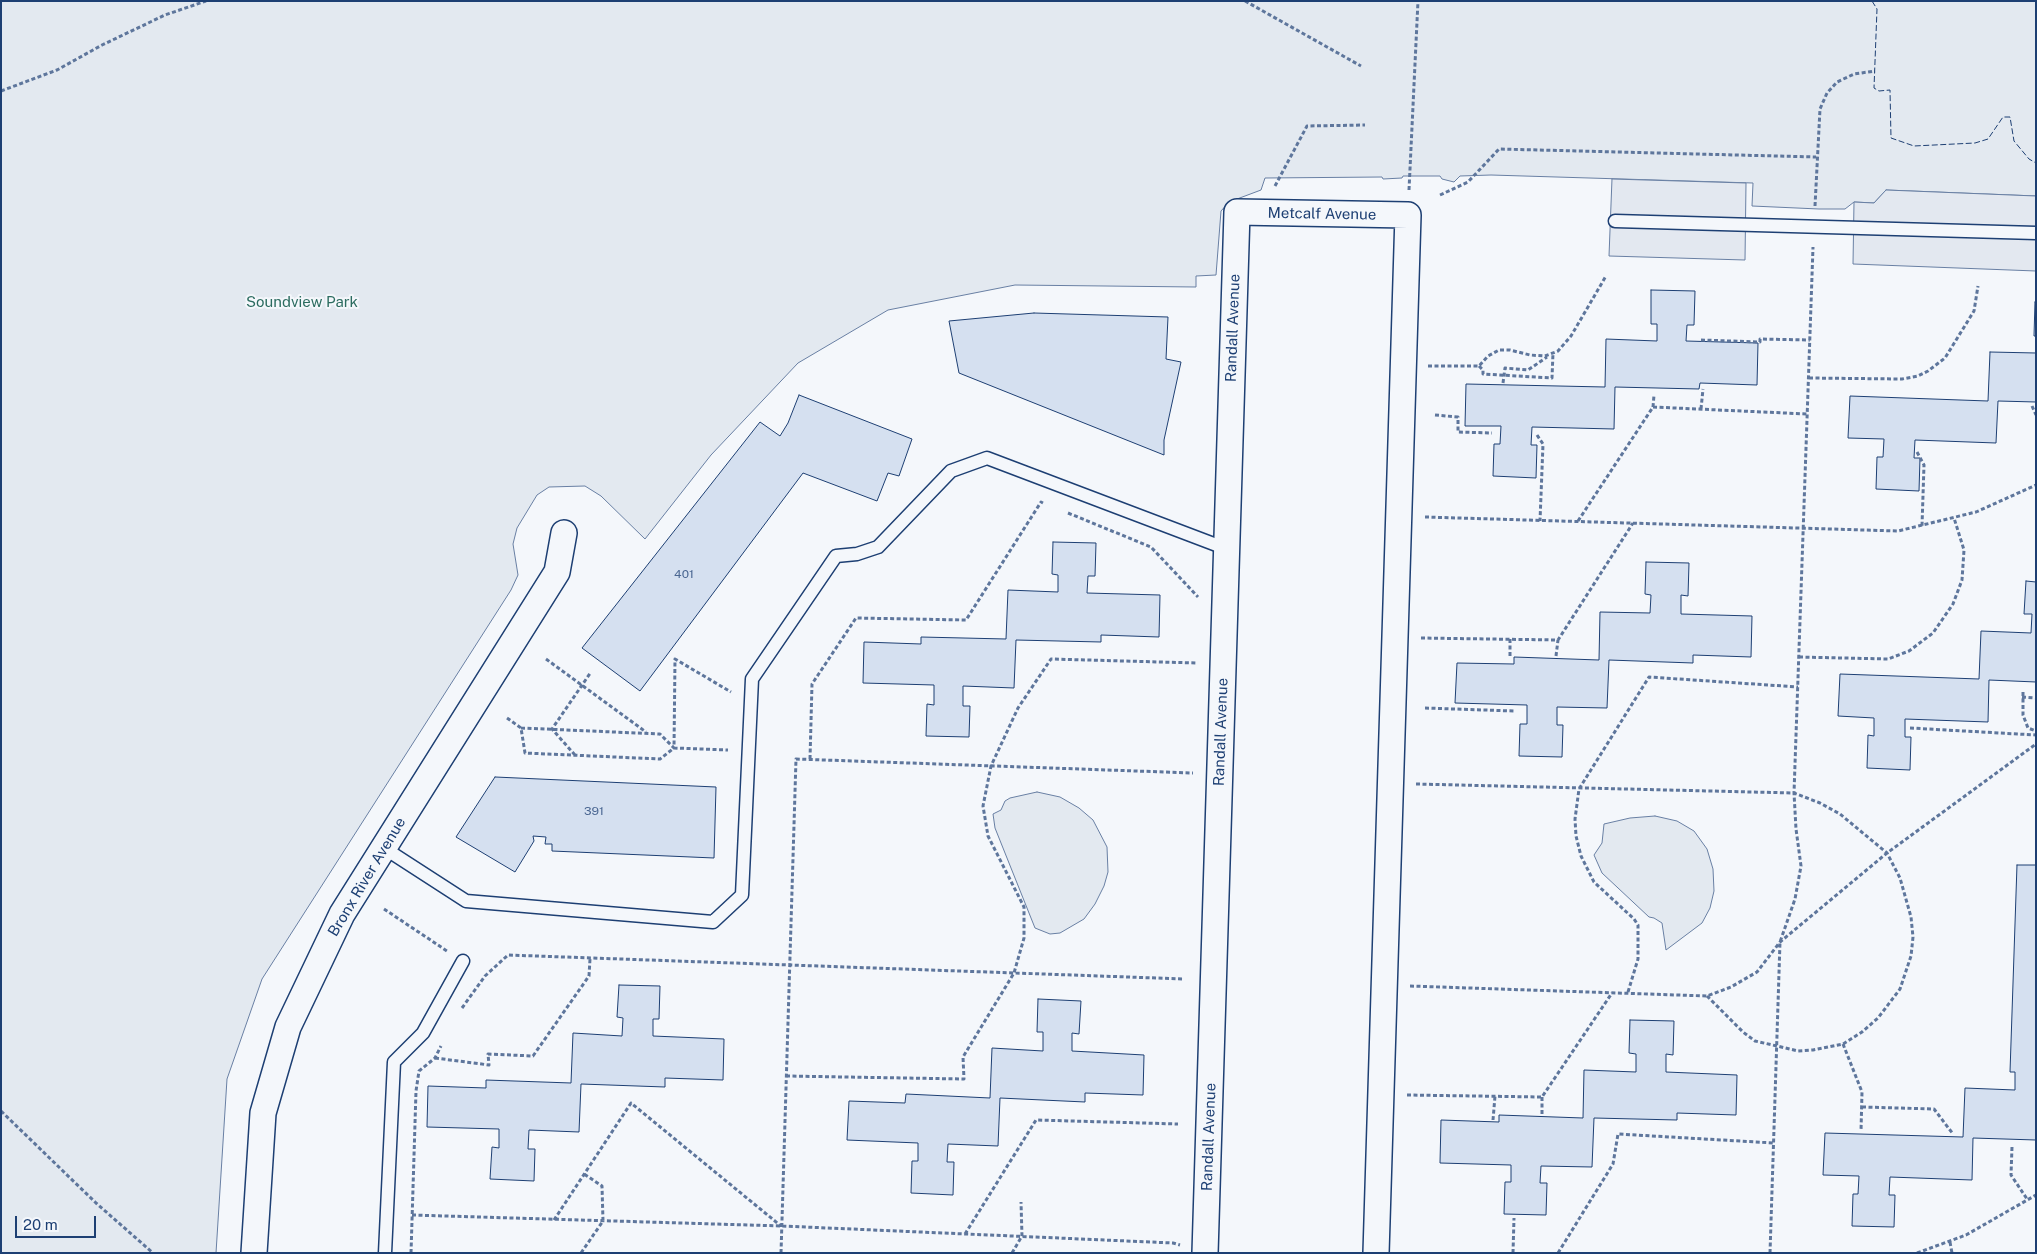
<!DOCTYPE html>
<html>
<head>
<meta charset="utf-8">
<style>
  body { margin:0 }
  #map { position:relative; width:2037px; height:1254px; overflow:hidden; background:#f4f7fb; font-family:"Public Sans",sans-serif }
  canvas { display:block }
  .frame { position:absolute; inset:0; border:2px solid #1d3f73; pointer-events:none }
  .scale { position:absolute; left:15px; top:1216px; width:81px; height:22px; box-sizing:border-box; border:2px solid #1d3f73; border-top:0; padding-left:6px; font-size:15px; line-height:18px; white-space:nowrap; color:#1d3f73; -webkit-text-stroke:4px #f4f7fb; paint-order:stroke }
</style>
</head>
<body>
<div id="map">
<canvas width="2037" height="1254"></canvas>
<div class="frame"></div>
<div class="scale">20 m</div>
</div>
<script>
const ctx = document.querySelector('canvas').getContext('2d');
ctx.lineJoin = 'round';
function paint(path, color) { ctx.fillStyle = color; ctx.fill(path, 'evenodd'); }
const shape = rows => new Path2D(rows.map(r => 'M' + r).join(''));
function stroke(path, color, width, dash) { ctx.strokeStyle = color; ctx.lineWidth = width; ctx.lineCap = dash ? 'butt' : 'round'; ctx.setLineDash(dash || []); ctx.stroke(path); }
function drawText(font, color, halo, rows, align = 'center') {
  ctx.font = font + ' "Public Sans",sans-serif'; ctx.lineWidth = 4; ctx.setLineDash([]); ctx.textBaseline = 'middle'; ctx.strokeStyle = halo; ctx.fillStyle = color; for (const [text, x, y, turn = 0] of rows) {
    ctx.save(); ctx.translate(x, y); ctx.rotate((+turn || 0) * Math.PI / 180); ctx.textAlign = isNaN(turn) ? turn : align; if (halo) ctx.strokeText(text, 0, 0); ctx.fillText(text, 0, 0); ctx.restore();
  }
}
const green = shape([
  [1,1,2036,1,2036,196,1886,190,1874,203,1854,202,1845,209,1819,209,1752,206,1753,183,1491,175,1460,176,1454,182,1442,179,1440,176,1403,176,1402,178,1383,179,1382,177,1265,178,1261,190,1229,202,1221,211,1216,275,1196,276,1196,287,1015,285,888,310,798,363,711,455,645,539,601,496,585,486,549,487,537,495,517,528,513,544,518,575,511,590,262,979,227,1079,216,1253,1,1253,1,1],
  [1037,792,1060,797,1079,808,1093,820,1107,847,1108,872,1104,886,1095,904,1084,919,1060,933,1050,934,1035,928,995,828,993,814,1001,810,1005,801,1010,798,1037,792],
  [1655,816,1677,821,1694,831,1707,849,1713,869,1714,891,1710,908,1702,923,1666,950,1662,923,1654,918,1649,917,1602,873,1594,855,1602,843,1604,824,1630,818,1655,816]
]);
const parking = shape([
  [1612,179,1746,183,1745,260,1609,256,1612,179],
  [1886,190,2036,196,2036,271,1853,264,1854,202,1874,203,1886,190]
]);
const building = shape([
  [1651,290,1695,291,1694,325,1687,325,1686,341,1758,343,1757,385,1700,383,1699,389,1615,387,1614,429,1532,427,1531,445,1537,445,1536,478,1493,476,1494,444,1500,444,1501,426,1465,426,1466,384,1605,387,1606,339,1657,341,1657,324,1651,324,1651,290],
  [2035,302,2036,302,2036,336,2034,336,2035,302],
  [1034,313,1168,317,1166,359,1181,362,1164,440,1164,455,959,373,949,321,1034,313],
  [1990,352,2036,353,2036,402,1998,401,1996,443,1915,440,1914,458,1920,458,1919,491,1876,489,1877,457,1883,457,1884,439,1848,438,1850,396,1988,401,1990,352],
  [799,395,912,439,899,476,888,473,877,501,803,473,640,691,582,648,760,422,780,436,788,423,799,395],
  [1053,542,1096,543,1095,576,1088,576,1087,593,1160,595,1159,637,1101,635,1101,642,1016,640,1014,688,963,686,963,706,970,706,969,737,926,736,927,704,934,705,934,685,863,683,864,642,921,644,921,637,1006,639,1008,590,1058,592,1058,575,1052,574,1053,542],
  [1646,562,1689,563,1688,596,1681,595,1681,614,1752,616,1751,657,1693,655,1693,663,1609,660,1607,708,1557,707,1557,725,1563,725,1562,757,1519,756,1520,724,1527,724,1527,705,1455,703,1457,663,1514,664,1514,657,1599,660,1600,612,1650,613,1651,595,1645,594,1646,562],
  [2026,581,2036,582,2036,682,1989,680,1988,722,1905,719,1905,737,1911,737,1910,770,1867,768,1868,735,1874,736,1874,718,1838,716,1840,674,1979,679,1981,631,2031,633,2032,614,2024,614,2026,581],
  [495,777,716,787,714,858,552,851,552,844,545,844,546,837,533,836,534,841,515,872,456,837,495,777],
  [2017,865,2036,865,2036,1140,1973,1138,1972,1180,1890,1177,1889,1195,1895,1195,1894,1227,1852,1226,1853,1194,1858,1194,1859,1176,1823,1175,1825,1133,1963,1137,1965,1088,2015,1090,2015,1072,2010,1072,2017,865],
  [619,985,660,986,659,1019,653,1019,653,1036,724,1039,723,1080,665,1078,665,1087,581,1084,579,1132,529,1130,528,1149,535,1149,534,1181,490,1179,492,1147,499,1148,499,1129,427,1127,428,1086,486,1088,486,1080,571,1083,573,1033,622,1036,623,1018,617,1017,619,985],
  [1038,999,1081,1001,1079,1034,1072,1033,1072,1051,1144,1055,1143,1095,1085,1093,1085,1102,1000,1098,998,1146,948,1144,947,1162,954,1162,953,1195,911,1193,912,1161,918,1161,918,1143,847,1140,849,1101,905,1103,906,1094,990,1098,992,1048,1043,1051,1043,1032,1037,1032,1038,999],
  [1630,1020,1674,1021,1673,1055,1666,1054,1666,1072,1737,1075,1736,1115,1677,1113,1677,1120,1594,1118,1592,1167,1541,1166,1540,1183,1547,1183,1546,1215,1504,1214,1505,1182,1511,1182,1511,1165,1440,1163,1441,1120,1499,1122,1499,1115,1583,1118,1584,1070,1636,1072,1636,1054,1629,1053,1630,1020]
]);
const path = shape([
  [1245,1,1361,66],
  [1,91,57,70,102,45,165,15,206,1],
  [1275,186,1307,126,1365,125],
  [1409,190,1418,1],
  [1440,195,1468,182,1499,149,1816,157],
  [1815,206,1820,109,1827,93,1837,82,1854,74,1875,71],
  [1701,340,1760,342,1760,339,1810,340],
  [1428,366,1479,366,1488,356,1499,350,1510,350,1530,355,1545,356,1558,351,1571,336,1606,276],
  [1479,366,1483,370,1483,374,1552,378,1553,353],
  [1809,378,1902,379,1918,376,1928,371,1945,358,1974,311,1978,286],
  [1503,383,1505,368,1528,370,1547,357],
  [2032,406,2036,415],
  [1653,407,1654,395],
  [1701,409,1703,389],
  [1435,415,1458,417,1458,432,1492,433],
  [1537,435,1543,444,1540,521],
  [1917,452,1924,465,1922,526],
  [1068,513,1151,547,1198,597],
  [1425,517,1898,531,1976,512,2036,485],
  [1578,521,1653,407,1807,414],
  [1421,638,1558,640,1633,523],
  [1510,639,1510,656],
  [1556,656,1558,640],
  [1799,657,1888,659,1909,651,1933,633,1953,604,1962,580,1964,550,1954,518],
  [546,659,646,732],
  [2023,692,2023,715,2028,728,2036,731],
  [2022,697,2036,698],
  [1425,708,1514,711],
  [507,718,521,728,525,753,660,759,674,748,728,750],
  [521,728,660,734,674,748,675,659,731,692],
  [1910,728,2036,735],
  [575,755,552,729,591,672],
  [810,759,812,684,856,618,966,620,1041,502,1043,503],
  [1416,784,1794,793,1820,803,1840,814,1887,853,1900,878,1911,917,1913,937,1911,956,1900,989,1878,1018,1862,1032,1843,1044,1813,1050,1798,1051,1777,1046,1755,1041,1743,1032,1707,996],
  [384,909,447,951],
  [1410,986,1707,996,1731,987,1757,972,1780,942,1887,853,2036,744],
  [1628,992,1638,959,1638,925,1634,919,1594,882,1581,856,1576,836,1575,819,1579,789,1649,677,1798,687],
  [462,1008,485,976,508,955,1184,979],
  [1843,1044,1862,1092,1861,1131],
  [435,1058,489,1065,488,1054,533,1056,589,976,590,959],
  [786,1076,964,1079,963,1057,1014,973,1024,938,1024,907,988,836,983,806,991,766,1018,708,1051,659,1197,663],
  [1407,1095,1542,1097,1612,993],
  [1542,1097,1542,1116],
  [1862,1107,1934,1109,1953,1134],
  [1,1111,96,1203,153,1253],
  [1493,1120,1495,1096],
  [2012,1147,2011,1175,2027,1199],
  [412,1215,782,1226,1173,1243,1180,1245],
  [554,1220,631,1103,781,1226],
  [965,1234,1036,1120,1178,1124],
  [1950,1242,1952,1253],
  [411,1253,416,1091,419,1071,435,1058,441,1046],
  [581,1253,603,1221,602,1186,584,1174],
  [781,1253,796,759,1193,773],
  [1012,1253,1022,1236,1021,1202],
  [1513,1253,1514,1218],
  [1558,1253,1613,1164,1618,1134,1773,1143],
  [1770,1253,1780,942,1795,899,1801,866,1796,829,1794,793,1813,247],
  [1917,1253,1966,1235,2036,1195]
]);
const lane = shape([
  [1615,221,2036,233],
  [384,848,466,901,713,922,742,895,752,679,836,556,857,554,878,547,951,471,987,458,1227,549],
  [385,1253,394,1062,423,1033,463,961]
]);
const street = shape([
  [254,1253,263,1113,288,1027,342,914,557,572,564,533],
  [1205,1253,1237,212,1408,215,1376,1253]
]);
const fence = shape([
  [1872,1,1877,9,1874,88,1879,91,1890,90,1891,138,1914,146,1975,143,1988,139,2003,117,2010,117,2014,141,2029,159,2036,163]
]);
const numberNames = [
  ["401",684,574],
  ["391",594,811]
];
const streetNames = [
  ["Metcalf Avenue",1322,214,1],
  ["Randall Avenue",1233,328,-88],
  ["Randall Avenue",1221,732,-88],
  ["Bronx River Avenue",367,877,-59],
  ["Randall Avenue",1209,1137,-88]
];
const parkNames = [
  ["Soundview Park",302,302]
];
paint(green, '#e3e9f0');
stroke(green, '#687fa3', 1);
paint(parking, '#e3e8f0');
stroke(parking, '#687fa3', 1);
paint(building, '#d5e0f0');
stroke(building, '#1d3f73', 1);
stroke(lane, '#1d3f73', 15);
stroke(street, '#1d3f73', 28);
stroke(path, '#5e769c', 3, [4, 2.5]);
stroke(lane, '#f4f7fb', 12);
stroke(street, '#f4f7fb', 25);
stroke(fence, '#1d3f73', 1, [6, 2.5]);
drawText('12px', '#4b6792', null, numberNames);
drawText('15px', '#1d3f73', '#f4f7fb', streetNames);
drawText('15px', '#2c6c60', '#f4f7fb', parkNames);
</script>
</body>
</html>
